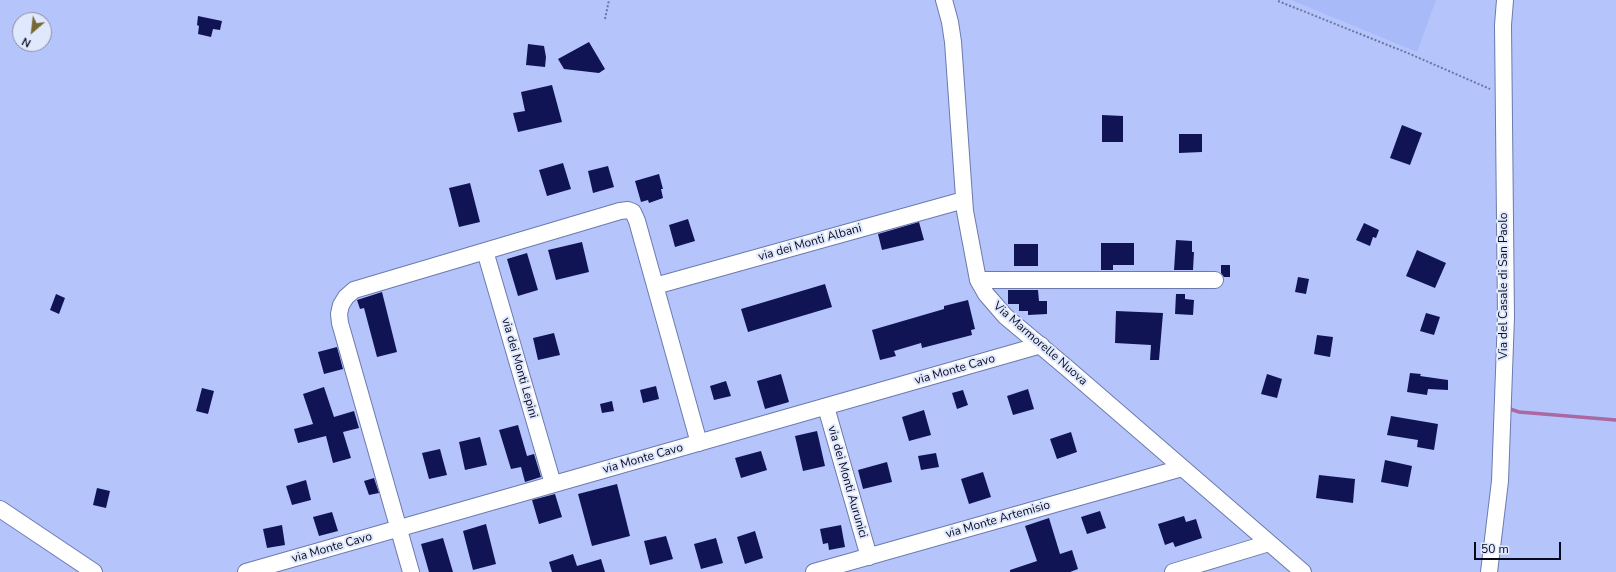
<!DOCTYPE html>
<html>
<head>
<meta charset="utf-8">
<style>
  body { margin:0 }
  #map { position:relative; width:1616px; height:572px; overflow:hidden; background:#b5c5fc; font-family:"Nunito Sans",sans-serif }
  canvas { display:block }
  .north { position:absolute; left:12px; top:12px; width:40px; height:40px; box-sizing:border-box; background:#e0e8fe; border:1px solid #898fa4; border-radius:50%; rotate:208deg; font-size:11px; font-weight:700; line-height:16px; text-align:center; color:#070a1d }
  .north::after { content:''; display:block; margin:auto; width:14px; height:18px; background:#786735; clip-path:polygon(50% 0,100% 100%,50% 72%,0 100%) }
  .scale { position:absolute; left:1474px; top:542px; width:87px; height:18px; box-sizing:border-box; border:2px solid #070a1d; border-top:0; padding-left:5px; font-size:12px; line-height:14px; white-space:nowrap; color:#070a1d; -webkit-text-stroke:3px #e0e8fe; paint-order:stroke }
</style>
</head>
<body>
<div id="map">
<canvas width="1616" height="572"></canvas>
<div class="north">N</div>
<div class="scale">50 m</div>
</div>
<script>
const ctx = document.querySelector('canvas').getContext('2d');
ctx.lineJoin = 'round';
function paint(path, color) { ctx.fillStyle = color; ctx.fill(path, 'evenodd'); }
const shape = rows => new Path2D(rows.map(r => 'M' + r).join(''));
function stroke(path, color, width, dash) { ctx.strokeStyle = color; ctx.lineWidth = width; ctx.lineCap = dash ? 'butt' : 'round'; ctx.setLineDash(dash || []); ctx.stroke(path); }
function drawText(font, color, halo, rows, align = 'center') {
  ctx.font = font + ' "Nunito Sans",sans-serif'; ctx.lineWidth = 4; ctx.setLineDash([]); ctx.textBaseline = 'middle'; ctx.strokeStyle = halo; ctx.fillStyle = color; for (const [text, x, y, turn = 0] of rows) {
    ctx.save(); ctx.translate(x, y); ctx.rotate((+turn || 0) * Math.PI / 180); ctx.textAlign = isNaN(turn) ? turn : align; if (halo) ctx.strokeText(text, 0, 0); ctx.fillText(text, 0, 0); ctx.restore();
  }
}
const built = shape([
  [1291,0,1436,0,1417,52]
]);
const stream = shape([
  [1510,407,1510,409,1519,412,1616,420]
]);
const building = shape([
  [198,16,222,21,220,30,213,29,211,37,198,34,199,26,197,25],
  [589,42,605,69,599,73,564,69,558,59],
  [528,44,544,46,546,57,545,67,526,65],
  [552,85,562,122,518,132,513,113,525,111,521,92],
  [1102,115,1123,116,1123,142,1102,142],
  [1402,125,1422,133,1410,165,1390,158],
  [1179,134,1202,134,1202,152,1179,153],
  [563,163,571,189,547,196,539,170],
  [608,166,614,187,593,193,588,171],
  [659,174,663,189,661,189,663,198,649,203,648,200,641,202,635,181],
  [470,183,480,222,459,227,449,188],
  [688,219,695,241,675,247,669,225],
  [919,222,924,240,882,250,878,234],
  [1364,223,1379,230,1376,238,1373,237,1370,246,1356,240],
  [1176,240,1192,241,1192,252,1194,252,1193,270,1174,270],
  [582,242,589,272,556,280,548,250],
  [1101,243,1134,243,1134,265,1113,265,1113,270,1101,270],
  [1014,244,1038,244,1038,266,1014,266],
  [1417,250,1446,263,1435,288,1406,276],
  [527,253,538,290,518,296,507,259],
  [1221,265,1230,265,1230,277,1224,277,1221,273],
  [1298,277,1309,279,1306,294,1295,292],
  [825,284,832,307,748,332,741,309],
  [1008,290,1038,290,1039,301,1047,301,1047,314,1028,315,1028,311,1019,311,1019,304,1008,304],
  [382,292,397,352,377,357,364,308,360,309,357,300],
  [56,294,65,298,59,314,50,310],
  [1176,294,1185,294,1185,299,1194,300,1193,315,1175,314],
  [968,300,975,329,971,330,972,335,922,348,921,343,894,351,896,356,880,360,872,330,944,309,944,306],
  [1116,311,1163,313,1159,360,1150,360,1151,345,1115,343],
  [1426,313,1440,317,1434,335,1420,331],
  [554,333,560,355,538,360,533,338],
  [1317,335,1333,337,1330,357,1314,354],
  [337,347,343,369,324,374,318,352],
  [1410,373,1421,374,1420,376,1448,380,1448,390,1428,389,1427,395,1407,392],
  [781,374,789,402,765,409,757,381],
  [1267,374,1282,379,1277,398,1261,394],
  [726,381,731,396,714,400,710,386],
  [656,386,659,399,643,403,640,390],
  [324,387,334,417,354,411,359,428,343,432,351,458,333,463,326,436,298,443,294,429,313,424,303,394],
  [202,388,214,391,208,414,196,411],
  [1028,389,1034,409,1013,415,1007,396],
  [963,390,968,405,957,409,952,393],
  [612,401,614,411,602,413,600,404],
  [924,410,931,435,909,441,902,417],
  [1391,416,1438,424,1434,450,1417,447,1418,440,1387,435],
  [518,425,527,456,534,454,541,477,525,482,521,467,511,469,499,430],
  [817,431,825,466,803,471,795,436],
  [1071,432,1077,452,1057,459,1050,439],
  [480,437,487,465,465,470,459,442],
  [440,449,447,475,429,479,422,453],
  [761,451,767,470,741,478,735,458],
  [936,453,939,467,921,470,918,456],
  [1385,460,1412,466,1408,487,1381,482],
  [887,462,892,482,863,489,858,470],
  [983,472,991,497,969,504,961,479],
  [1319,475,1355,479,1353,503,1316,498],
  [374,478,379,493,369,495,364,481],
  [306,480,311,500,292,505,286,486],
  [617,484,630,536,592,546,578,494],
  [97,488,110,491,106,508,93,505],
  [555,494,562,517,539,524,532,500],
  [1100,511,1106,528,1087,534,1081,517],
  [332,512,338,531,319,536,313,517],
  [1184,516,1186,522,1196,519,1202,538,1175,547,1173,542,1165,545,1158,524],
  [1049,518,1060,554,1072,550,1078,569,1070,572,1010,572,1010,570,1037,561,1025,526],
  [486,524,496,564,473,570,463,531],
  [282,525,285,545,267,548,263,529],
  [841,525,845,547,829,550,828,543,823,544,820,529],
  [755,531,763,558,745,564,737,537],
  [666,536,673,559,650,565,644,541],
  [443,538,453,572,429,572,421,544],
  [716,538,723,563,701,569,694,544],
  [573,554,577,566,601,559,605,572,552,572,549,562]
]);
const path = shape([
  [1278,1,1410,54,1490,89],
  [605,19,609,0]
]);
const minor = shape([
  [944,0,950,22,953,42,965,211,978,280,986,294,1005,316,1067,368,1303,572],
  [485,251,553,484],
  [978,280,1215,280],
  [655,286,964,200],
  [826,407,869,557],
  [0,509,94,572],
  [246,572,1041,345],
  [411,572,340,323,339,314,341,305,346,297,354,290,620,211,628,210,633,212,637,221,699,443],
  [814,572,1182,468],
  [1173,572,1269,543],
  [1489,572,1500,481,1506,317,1503,25,1505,0]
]);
const streetNames = [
  ["via dei Monti Albani",810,243,-16],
  ["Via del Casale di San Paolo",1504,286,-90],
  ["Via Marmorelle Nuova",1040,344,41],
  ["via dei Monti Lepini",519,368,74],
  ["via Monte Cavo",955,370,-16],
  ["via Monte Cavo",643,459,-16],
  ["via dei Monti Aurunici",847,482,74],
  ["via Monte Artemisio",998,520,-16],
  ["via Monte Cavo",332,548,-16]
];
paint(built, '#a8baf7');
stroke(stream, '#ab69a3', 3.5);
paint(building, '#101455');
stroke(minor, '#6c7aad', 18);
stroke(path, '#6c769e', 2, [2, 2]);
stroke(minor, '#fff', 16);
drawText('12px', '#070a1d', '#e0e8fe', streetNames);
</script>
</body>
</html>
